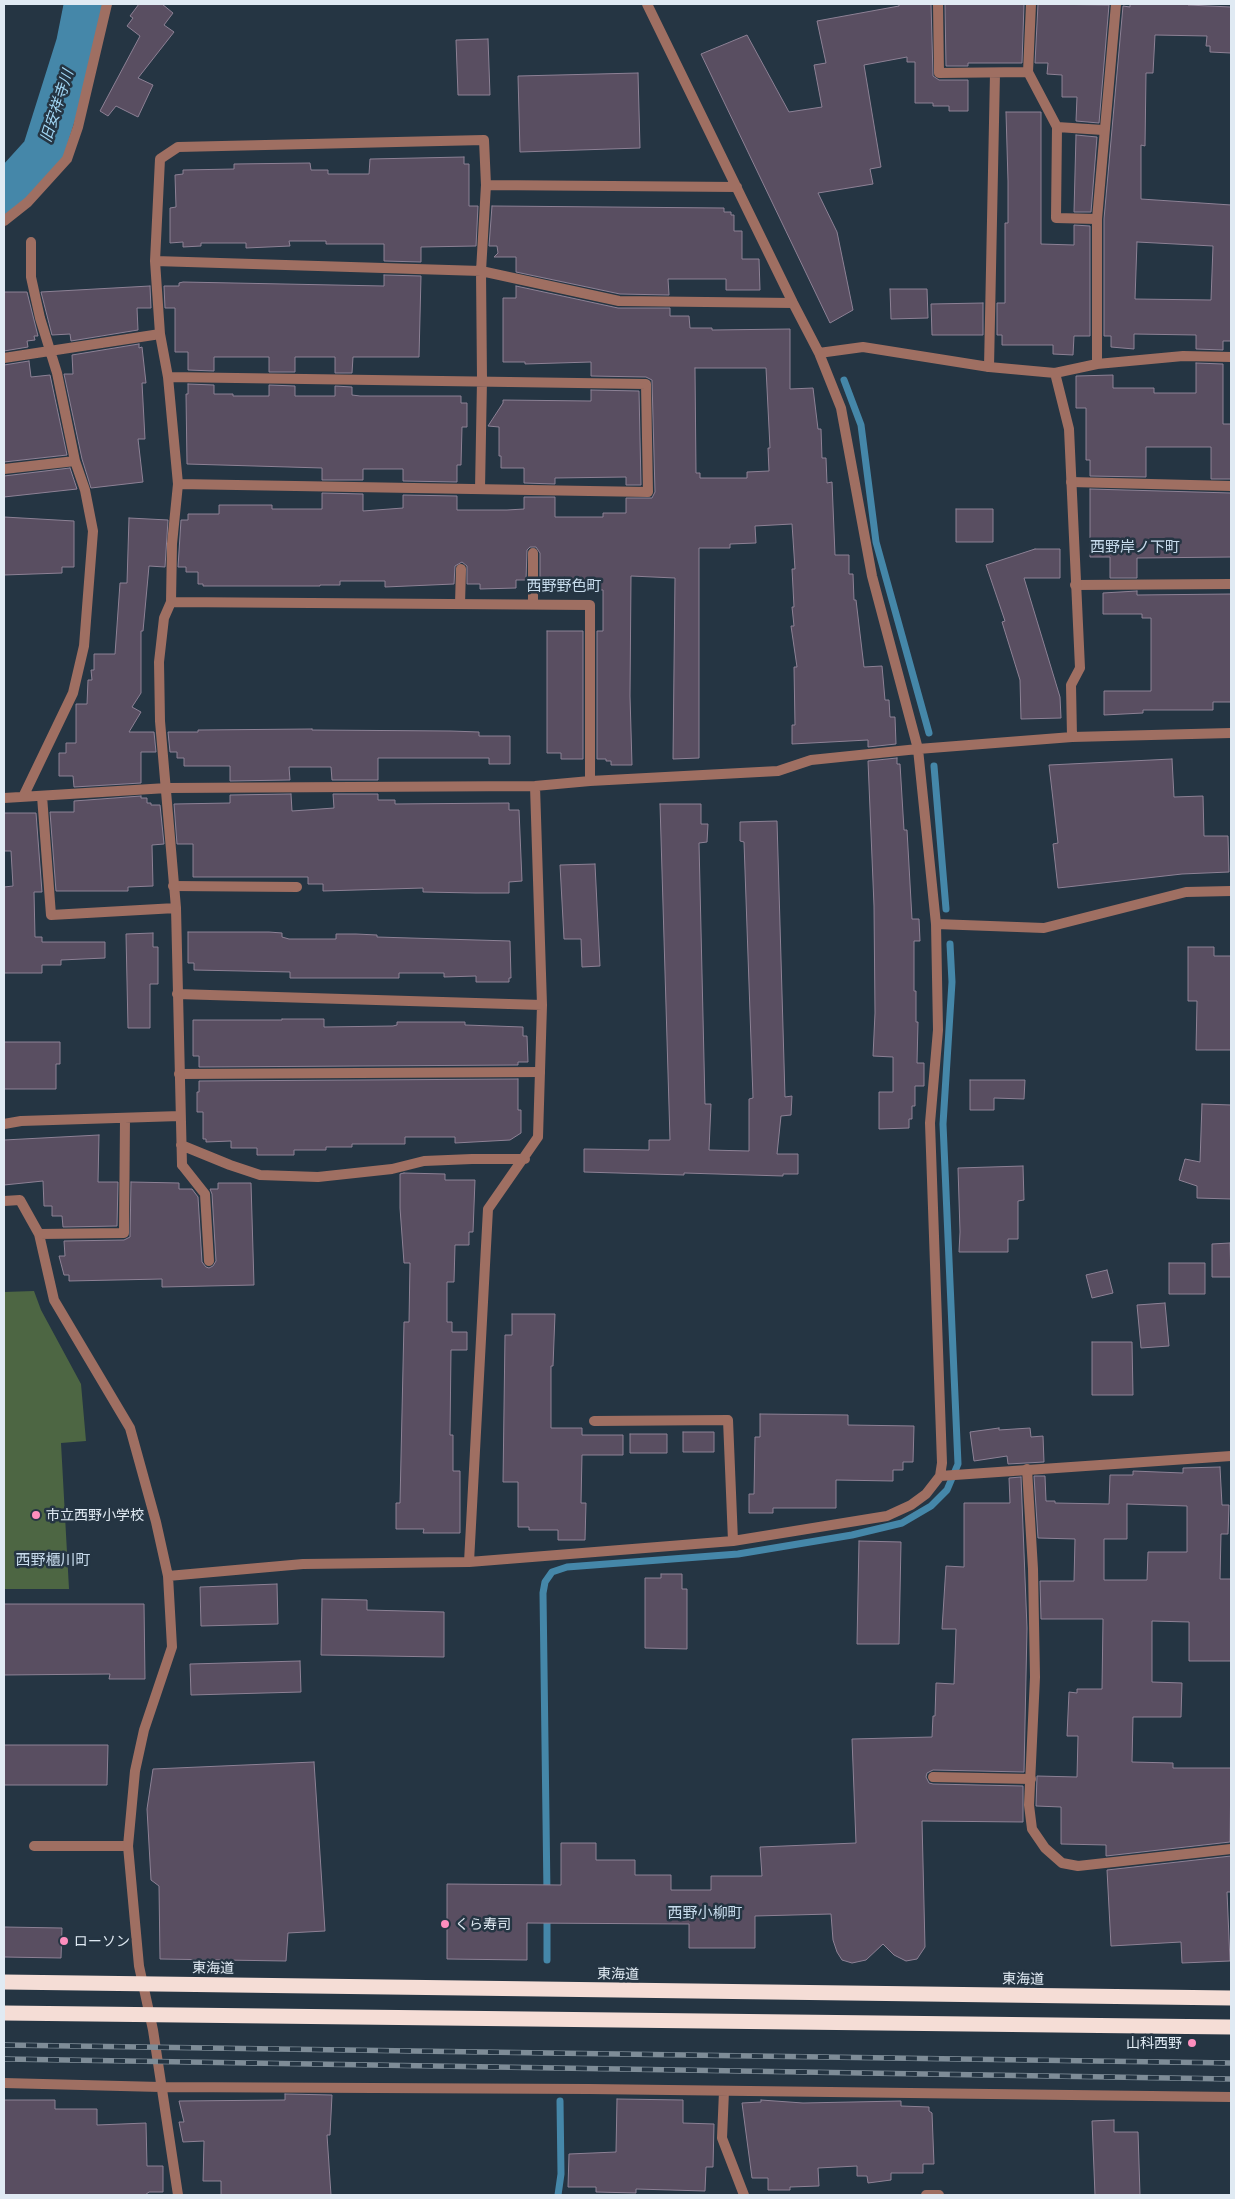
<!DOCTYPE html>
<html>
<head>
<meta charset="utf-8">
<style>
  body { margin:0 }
  #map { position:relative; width:1235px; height:2199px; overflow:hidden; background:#253543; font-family:Lato,sans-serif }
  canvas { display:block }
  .frame { position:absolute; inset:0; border:5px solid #e0eaf3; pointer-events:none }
</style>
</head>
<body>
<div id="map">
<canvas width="1235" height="2199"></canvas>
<div class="frame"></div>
</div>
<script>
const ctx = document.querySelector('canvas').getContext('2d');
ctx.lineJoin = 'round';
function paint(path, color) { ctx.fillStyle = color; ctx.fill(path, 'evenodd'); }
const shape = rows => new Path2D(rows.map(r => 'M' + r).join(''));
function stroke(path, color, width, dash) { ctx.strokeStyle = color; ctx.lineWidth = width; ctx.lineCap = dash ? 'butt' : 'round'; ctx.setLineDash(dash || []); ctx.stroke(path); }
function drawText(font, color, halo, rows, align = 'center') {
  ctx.font = font + ' Lato,"Noto Sans JP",sans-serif'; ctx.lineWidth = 5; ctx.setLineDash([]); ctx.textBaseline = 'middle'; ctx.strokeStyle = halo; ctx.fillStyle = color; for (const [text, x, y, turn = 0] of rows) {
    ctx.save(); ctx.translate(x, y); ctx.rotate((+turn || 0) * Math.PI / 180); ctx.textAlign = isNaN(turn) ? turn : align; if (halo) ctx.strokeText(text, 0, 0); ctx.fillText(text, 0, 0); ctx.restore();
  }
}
const green = shape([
  [34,1291,41,1310,81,1384,86,1441,61,1443,69,1589,4,1589,4,1292]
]);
const stream = shape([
  [844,380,861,425,876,542,929,733],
  [934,766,946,909],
  [547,1894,543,1593,545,1582,552,1572,567,1567,738,1554,852,1535,902,1523,931,1506,947,1490,958,1464,943,1124,952,982,950,944],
  [547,1915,547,1960],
  [558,2195,561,2174,560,2101]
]);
const river = shape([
  [4,195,43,152,77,44,85,4]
]);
const building = shape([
  [139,4,162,4,173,13,164,25,174,32,138,78,153,85,138,117,116,106,108,116,100,111,140,36,127,26,133,18,130,16,139,4],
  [899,4,931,4,933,76,939,80,968,80,968,111,949,111,949,106,933,106,933,103,915,103,915,62,907,62,907,57,864,65,881,167,870,169,873,184,818,193,837,232,853,310,830,323,701,54,747,35,789,112,822,107,814,65,826,63,817,21,899,6,899,4],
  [945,4,1024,4,1022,63,968,63,968,66,946,66,945,4],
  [1038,4,1109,5,1099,123,1076,121,1077,97,1062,97,1062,75,1047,74,1048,63,1035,63,1038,4],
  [1130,4,1188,4,1188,5,1231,7,1231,53,1210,52,1210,46,1206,46,1207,36,1155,35,1153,73,1146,73,1145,146,1141,145,1141,199,1231,205,1231,341,1223,341,1223,350,1196,349,1196,335,1134,334,1134,349,1111,347,1111,336,1104,336,1104,219,1123,6,1130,7,1130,4],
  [1137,242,1213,246,1211,300,1135,299,1137,242],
  [488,39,490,95,458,95,456,40,488,39],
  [638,73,640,148,520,152,518,76,638,73],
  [1006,112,1041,112,1041,244,1074,245,1074,225,1090,226,1090,336,1074,336,1073,355,1053,354,1053,345,1002,345,1002,335,997,335,997,303,1005,303,1005,223,1008,223,1008,181,1006,112],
  [1076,135,1097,137,1091,212,1074,212,1076,135],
  [464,157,464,164,469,164,469,206,478,206,476,246,421,247,421,262,384,261,384,244,326,244,326,241,289,241,290,246,246,248,246,243,201,243,201,246,183,247,183,242,170,243,170,208,176,207,175,175,183,174,183,170,234,169,234,164,310,163,311,170,328,170,328,174,369,174,370,159,464,157],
  [492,206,724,208,724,212,731,212,731,215,734,215,734,231,742,231,742,259,759,259,760,290,726,290,726,279,668,279,669,295,620,294,516,272,516,257,494,257,498,253,497,246,489,246,492,206],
  [384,275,421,276,419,357,353,357,352,373,335,373,335,357,295,357,295,372,269,372,269,357,214,357,214,371,188,370,188,352,175,352,175,308,165,308,164,286,179,286,179,283,183,282,384,286,384,275],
  [150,286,151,308,137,308,138,330,71,341,70,334,52,335,41,292,150,286],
  [516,286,618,308,670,308,670,316,689,316,690,328,712,328,712,330,790,329,790,389,813,388,818,429,821,429,822,458,826,458,827,483,832,482,835,555,849,555,849,574,853,574,854,600,856,600,864,667,882,666,885,700,889,700,890,717,895,717,896,744,868,747,868,740,792,744,792,725,795,725,794,667,797,667,791,626,794,626,792,607,794,607,792,569,795,569,792,524,755,526,756,543,730,544,730,548,699,548,699,758,673,759,675,578,631,576,630,696,632,765,611,765,611,761,606,761,606,759,597,759,597,631,603,631,603,590,551,589,551,580,540,580,540,553,536,547,530,547,527,550,526,580,516,580,516,588,480,589,480,584,467,584,467,566,462,562,455,566,454,584,385,587,385,581,340,581,340,585,320,585,320,586,203,586,203,584,198,584,198,572,186,572,186,567,178,567,181,520,188,520,188,514,219,514,219,505,272,505,272,509,322,509,322,493,363,494,363,511,403,508,403,495,457,496,457,510,507,510,524,509,524,497,555,497,555,517,603,517,603,513,626,513,626,498,652,498,655,492,652,380,646,377,591,376,591,362,525,364,525,362,503,362,503,298,516,298,516,286],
  [695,368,766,368,770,448,768,448,769,471,747,472,747,478,700,478,700,473,696,473,695,368],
  [890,289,927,289,928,318,891,319,890,289],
  [4,292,27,292,38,336,34,336,35,340,27,341,28,347,4,351,4,292],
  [983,303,983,335,932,335,931,304,983,303],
  [139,344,139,348,142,347,146,383,142,383,145,439,138,439,143,482,91,488,82,459,64,374,73,374,72,355,139,344],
  [29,361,31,377,50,375,67,455,4,462,4,365,29,361],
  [1196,363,1223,364,1223,424,1231,424,1231,479,1211,479,1211,447,1146,447,1146,477,1090,476,1090,460,1086,460,1086,408,1076,408,1076,376,1113,375,1113,388,1154,388,1154,393,1196,393,1196,363],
  [188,384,214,385,214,394,233,394,233,396,269,396,269,385,295,386,295,396,335,396,335,386,352,387,352,395,360,396,461,396,461,403,467,403,467,427,462,427,461,465,457,465,457,482,403,481,403,469,363,469,363,480,322,480,322,468,187,464,186,394,188,394,188,384],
  [591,390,639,391,641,485,626,485,626,477,555,478,555,484,524,483,524,468,501,468,501,456,499,456,499,427,488,426,503,403,503,400,591,401,591,390],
  [70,468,77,489,4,497,4,476,70,468],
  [1090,489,1231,493,1231,557,1137,558,1137,578,1110,578,1110,557,1090,557,1090,489],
  [956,509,993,509,993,542,956,542,956,509],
  [4,517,74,521,74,567,62,567,62,573,4,575,4,517],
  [129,518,168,520,165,567,149,566,143,631,141,631,141,693,132,707,141,712,129,732,154,732,156,752,141,752,141,783,74,787,73,776,59,776,59,753,66,753,66,743,76,743,76,704,87,704,88,680,92,680,91,670,94,670,94,654,115,654,120,583,127,583,129,518],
  [1035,549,1060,549,1060,578,1024,578,1060,697,1061,718,1021,719,1020,680,1002,622,1005,621,986,565,1035,549],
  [1137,591,1137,595,1231,594,1231,702,1213,702,1213,710,1143,710,1143,713,1104,715,1104,691,1151,691,1151,618,1142,618,1142,614,1103,614,1103,593,1137,591],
  [547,631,583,631,583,759,561,759,561,753,547,753,547,631],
  [312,729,312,730,451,731,479,732,479,736,510,736,510,764,489,764,489,758,378,758,378,780,332,780,331,767,289,767,290,780,230,781,230,766,184,766,184,758,177,758,177,752,170,752,168,732,198,732,198,730,312,729],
  [897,758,897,764,900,764,904,830,907,830,912,919,919,919,920,941,914,941,914,991,916,991,916,1022,918,1022,917,1063,924,1063,924,1086,915,1086,915,1106,912,1106,912,1119,909,1119,909,1128,879,1129,879,1092,893,1092,893,1057,873,1056,875,1013,874,906,868,761,897,758],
  [1172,759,1174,797,1203,796,1204,836,1228,836,1229,872,1182,874,1058,888,1053,844,1058,843,1049,765,1172,759],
  [291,794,292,811,334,808,333,794,378,794,378,800,395,800,395,804,509,803,509,810,519,810,522,881,509,882,509,893,475,893,423,892,423,888,323,891,323,884,308,884,308,877,193,877,193,844,177,844,174,804,230,803,230,795,291,794],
  [141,796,141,798,147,798,147,803,151,803,151,805,160,805,164,844,152,845,153,886,128,887,128,891,56,891,50,812,74,812,74,801,141,796],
  [660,804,701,804,701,824,708,824,707,842,699,843,705,1104,711,1104,709,1150,749,1151,749,1099,753,1098,744,842,740,841,740,822,777,821,785,1097,792,1096,791,1115,781,1116,777,1154,798,1154,798,1174,783,1174,783,1176,684,1173,684,1175,584,1172,584,1149,649,1150,649,1140,670,1140,660,804],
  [4,813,36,813,42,892,34,892,35,937,42,937,42,942,105,942,105,958,61,960,61,965,42,965,42,973,4,973,4,887,13,886,11,851,4,851,4,813],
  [595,864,600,966,582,967,581,939,564,939,560,865,595,864],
  [188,932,269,932,282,933,282,937,289,939,336,939,336,934,356,934,377,935,377,937,510,941,511,978,509,978,509,982,476,982,476,976,444,977,444,973,399,973,399,978,290,978,290,972,194,970,194,963,188,963,188,932],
  [153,933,153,947,158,947,158,984,150,984,150,1028,128,1028,126,934,153,933],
  [1188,947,1214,947,1214,956,1231,956,1231,1050,1196,1050,1197,1001,1188,1001,1188,947],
  [282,1019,324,1019,324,1027,393,1026,397,1025,397,1022,465,1022,465,1025,523,1027,523,1036,527,1036,528,1062,518,1062,518,1065,199,1067,199,1056,193,1056,193,1020,282,1020,282,1019],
  [4,1042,60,1042,60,1064,56,1064,56,1089,4,1089,4,1042],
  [518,1079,518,1110,521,1110,521,1133,510,1140,455,1143,455,1137,405,1137,405,1144,352,1144,352,1147,326,1147,326,1150,294,1150,294,1155,257,1155,257,1148,231,1148,231,1141,206,1142,206,1139,203,1139,203,1112,197,1112,197,1092,199,1092,199,1081,518,1079],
  [970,1080,1025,1080,1024,1099,994,1098,994,1110,970,1110,970,1080],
  [1202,1104,1231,1105,1231,1199,1197,1198,1197,1186,1179,1180,1185,1159,1200,1162,1202,1104],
  [99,1135,98,1182,118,1182,117,1226,63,1227,62,1216,52,1216,52,1206,44,1206,43,1181,4,1185,4,1140,99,1135],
  [1023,1166,1024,1200,1018,1201,1018,1239,1008,1239,1008,1252,959,1252,960,1232,958,1168,1023,1166],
  [404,1173,445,1174,445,1180,475,1180,473,1232,469,1232,469,1245,455,1245,454,1282,447,1282,447,1322,452,1322,452,1332,467,1332,467,1350,451,1350,450,1435,453,1435,453,1471,460,1471,460,1533,423,1533,424,1529,396,1529,396,1503,400,1503,404,1322,409,1322,410,1263,404,1263,400,1208,400,1174,404,1173],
  [131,1182,179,1183,179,1189,192,1189,198,1197,202,1262,206,1267,209,1268,213,1266,216,1261,212,1194,210,1189,218,1189,218,1183,251,1183,254,1285,162,1287,162,1279,69,1281,69,1275,64,1275,59,1256,65,1256,64,1241,124,1240,130,1237,131,1182],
  [1230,1243,1231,1277,1212,1277,1212,1244,1230,1243],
  [1169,1263,1205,1263,1205,1294,1169,1294,1169,1263],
  [1107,1270,1113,1293,1092,1298,1086,1275,1107,1270],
  [1165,1303,1169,1346,1141,1348,1137,1305,1165,1303],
  [512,1314,555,1314,553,1366,551,1366,551,1428,582,1428,582,1435,623,1435,623,1455,582,1455,581,1503,586,1503,585,1540,558,1540,558,1530,529,1530,529,1527,518,1527,518,1482,503,1482,505,1335,512,1335,512,1314],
  [1092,1342,1132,1342,1133,1395,1092,1395,1092,1342],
  [760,1414,848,1415,848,1425,914,1426,913,1462,903,1462,903,1470,893,1470,893,1481,836,1480,836,1508,773,1508,773,1513,749,1513,749,1494,754,1494,755,1437,760,1437,760,1414],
  [999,1428,999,1430,1030,1428,1031,1437,1043,1436,1044,1462,1008,1464,1007,1456,974,1461,970,1432,999,1428],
  [683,1432,714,1432,714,1452,683,1452,683,1432],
  [630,1434,667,1434,667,1453,630,1453,630,1434],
  [1220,1467,1222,1505,1229,1505,1228,1534,1221,1534,1220,1579,1231,1579,1231,1661,1189,1661,1189,1622,1152,1621,1152,1682,1182,1683,1181,1717,1133,1717,1132,1762,1173,1763,1173,1768,1231,1768,1230,1842,1106,1856,1106,1845,1061,1844,1061,1807,1036,1806,1037,1776,1077,1777,1078,1736,1067,1736,1069,1692,1077,1693,1077,1689,1102,1689,1103,1619,1041,1619,1040,1581,1074,1581,1075,1539,1038,1538,1034,1476,1045,1476,1046,1501,1055,1501,1055,1503,1109,1504,1110,1475,1133,1475,1133,1471,1183,1473,1183,1468,1220,1467],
  [1127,1504,1187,1506,1187,1552,1148,1552,1147,1580,1104,1580,1104,1539,1127,1539,1127,1504],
  [1021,1477,1027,1628,1024,1772,933,1770,927,1773,926,1777,929,1783,933,1784,1023,1786,1023,1822,922,1821,925,1947,917,1959,906,1961,894,1955,883,1944,866,1960,852,1963,842,1960,837,1952,833,1940,831,1914,755,1916,755,1948,689,1948,689,1924,527,1923,527,1960,447,1959,447,1884,561,1885,561,1843,596,1843,596,1860,635,1860,635,1875,671,1875,671,1890,711,1890,711,1876,762,1876,760,1847,856,1843,852,1739,932,1737,933,1716,935,1716,936,1683,954,1684,956,1629,942,1629,946,1566,964,1567,964,1503,1010,1503,1009,1478,1021,1477],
  [859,1541,901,1542,899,1644,857,1644,859,1541],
  [661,1574,682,1574,682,1589,687,1589,687,1649,645,1648,645,1578,661,1578,661,1574],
  [277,1584,278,1624,201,1626,200,1587,277,1584],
  [322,1599,367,1600,367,1610,444,1612,444,1657,321,1655,322,1599],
  [4,1604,144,1604,145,1679,109,1679,110,1674,4,1675,4,1604],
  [300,1661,301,1692,191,1695,190,1664,300,1661],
  [4,1745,108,1745,107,1785,4,1785,4,1745],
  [314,1762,325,1931,288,1933,286,1961,160,1959,159,1886,151,1880,147,1809,153,1769,314,1762],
  [1231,1856,1231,1892,1227,1892,1230,1961,1182,1963,1181,1942,1111,1946,1107,1870,1231,1856],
  [4,1927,62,1928,61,1958,4,1957,4,1927],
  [285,2094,332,2095,330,2135,327,2135,331,2195,221,2195,221,2181,203,2181,204,2141,183,2142,179,2122,184,2122,179,2101,285,2100,285,2094],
  [617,2099,683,2100,683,2123,714,2124,713,2167,706,2167,705,2191,636,2189,636,2193,596,2192,596,2187,568,2187,569,2154,616,2152,617,2099],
  [4,2100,55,2100,55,2109,97,2109,97,2125,146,2123,147,2166,163,2166,163,2192,149,2192,145,2195,4,2195,4,2100],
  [761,2100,803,2103,901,2101,901,2106,929,2107,929,2111,932,2113,934,2164,923,2164,923,2173,891,2173,891,2180,868,2183,867,2176,857,2176,857,2166,818,2168,819,2186,790,2187,790,2190,768,2190,768,2178,752,2178,742,2103,761,2102,761,2100],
  [1114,2120,1114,2132,1138,2132,1140,2195,1095,2195,1092,2121,1114,2120]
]);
const lane = shape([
  [938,4,939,73,1028,72],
  [1031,4,1028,72,1057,127,1056,218,1097,219],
  [1057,127,1103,130],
  [4,221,28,202,67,159,78,127,107,4],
  [989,367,995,73],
  [1071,482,1231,486],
  [1075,585,1231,584],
  [460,604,461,569],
  [533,604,533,553],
  [173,886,297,887],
  [179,1074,540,1072],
  [182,1165,205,1194,209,1261],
  [1027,1469,1033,1569,1035,1677,1029,1805,1032,1829,1045,1848,1062,1863,1078,1866,1231,1849],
  [34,1846,128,1846]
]);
const street = shape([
  [486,185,737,187],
  [155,261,481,271,619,301,793,303],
  [819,353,863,347,989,367,1055,373,1097,364,1183,356,1231,357],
  [4,358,160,334],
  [1097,364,1097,219,1116,4],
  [1055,373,1069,429,1080,668,1071,685,1072,737],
  [168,377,646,384,648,492,178,484],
  [4,469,75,461],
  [171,602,590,605,590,781],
  [42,796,51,915,176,908],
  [23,797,73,693,84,646,93,531,85,490,75,461,57,373,40,318,31,277,31,242],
  [4,798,167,788,535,786,590,781,778,771,811,760,918,749,1072,737,1231,733],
  [936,924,1044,928,1186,892,1231,891],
  [177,994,542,1005],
  [4,1124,21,1121,180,1116],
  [181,1145,230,1165,260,1175,318,1177,392,1169,424,1161,472,1159,525,1159],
  [182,1165,176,908,160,721,159,662,164,618,171,602,172,544,178,484,168,377,160,334,155,261,160,159,178,147,484,140,486,185,481,271,482,380,480,489],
  [4,1201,20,1200,39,1234,54,1300,130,1428,156,1522,168,1576,172,1647,144,1730,135,1771,128,1846,139,1966,153,2030,178,2195],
  [39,1234,124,1233,125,1118],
  [594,1421,728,1420,733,1541],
  [940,1476,1231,1456],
  [469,1562,488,1209,538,1137,542,1005,535,786],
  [168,1576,303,1564,469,1562,733,1541,887,1516,911,1505,926,1494,940,1476,942,1463,930,1123,938,1030,936,924,918,749,872,576,841,408,819,353,793,303,647,4],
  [933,1777,1031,1779],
  [4,2083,160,2087,589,2089,1231,2097],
  [724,2091,722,2138,744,2195],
  [926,2195,939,2195]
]);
const highway = shape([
  [4,1982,1231,1998],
  [4,2013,1231,2027]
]);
const rail = shape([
  [4,2045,1231,2063],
  [4,2059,1231,2079]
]);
const markers = [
  [36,1515,5,"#fd8ebe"],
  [445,1924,5,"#fd8ebe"],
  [64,1941,5,"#fd8ebe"],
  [1192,2043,5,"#fd8ebe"]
];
const poiNames = [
  ["市立西野小学校",46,1515],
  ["くら寿司",455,1924],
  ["ローソン",74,1941],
  ["山科西野",1182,2043,"right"]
];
const streetNames = [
  ["東海道",213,1968,1],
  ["東海道",618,1974,1],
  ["東海道",1023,1979,1]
];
const waterNames = [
  ["旧安祥寺川",57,106,-72]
];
const neighbourhoodNames = [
  ["西野岸ノ下町",1135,547],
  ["西野野色町",564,586],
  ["西野櫃川町",53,1560],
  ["西野小柳町",705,1913]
];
paint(green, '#4d6643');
stroke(stream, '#4587a9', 7);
stroke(river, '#4587a9', 42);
paint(building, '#594e61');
stroke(building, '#8d8195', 1);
stroke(lane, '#9f6f62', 10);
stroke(street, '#9f6f62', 10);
stroke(highway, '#f5ddd6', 15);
stroke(rail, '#7e8c97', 5.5);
stroke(rail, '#253543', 4, [11]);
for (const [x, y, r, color] of markers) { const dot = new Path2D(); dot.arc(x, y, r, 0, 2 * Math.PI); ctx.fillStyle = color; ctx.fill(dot); stroke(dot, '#253543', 2); }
drawText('14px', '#e0eaf3', '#253543', poiNames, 'left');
drawText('14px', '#e0eaf3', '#253543', streetNames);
drawText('italic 15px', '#a2d7f5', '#253543', waterNames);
drawText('15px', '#c8dced', '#253543', neighbourhoodNames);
</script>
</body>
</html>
